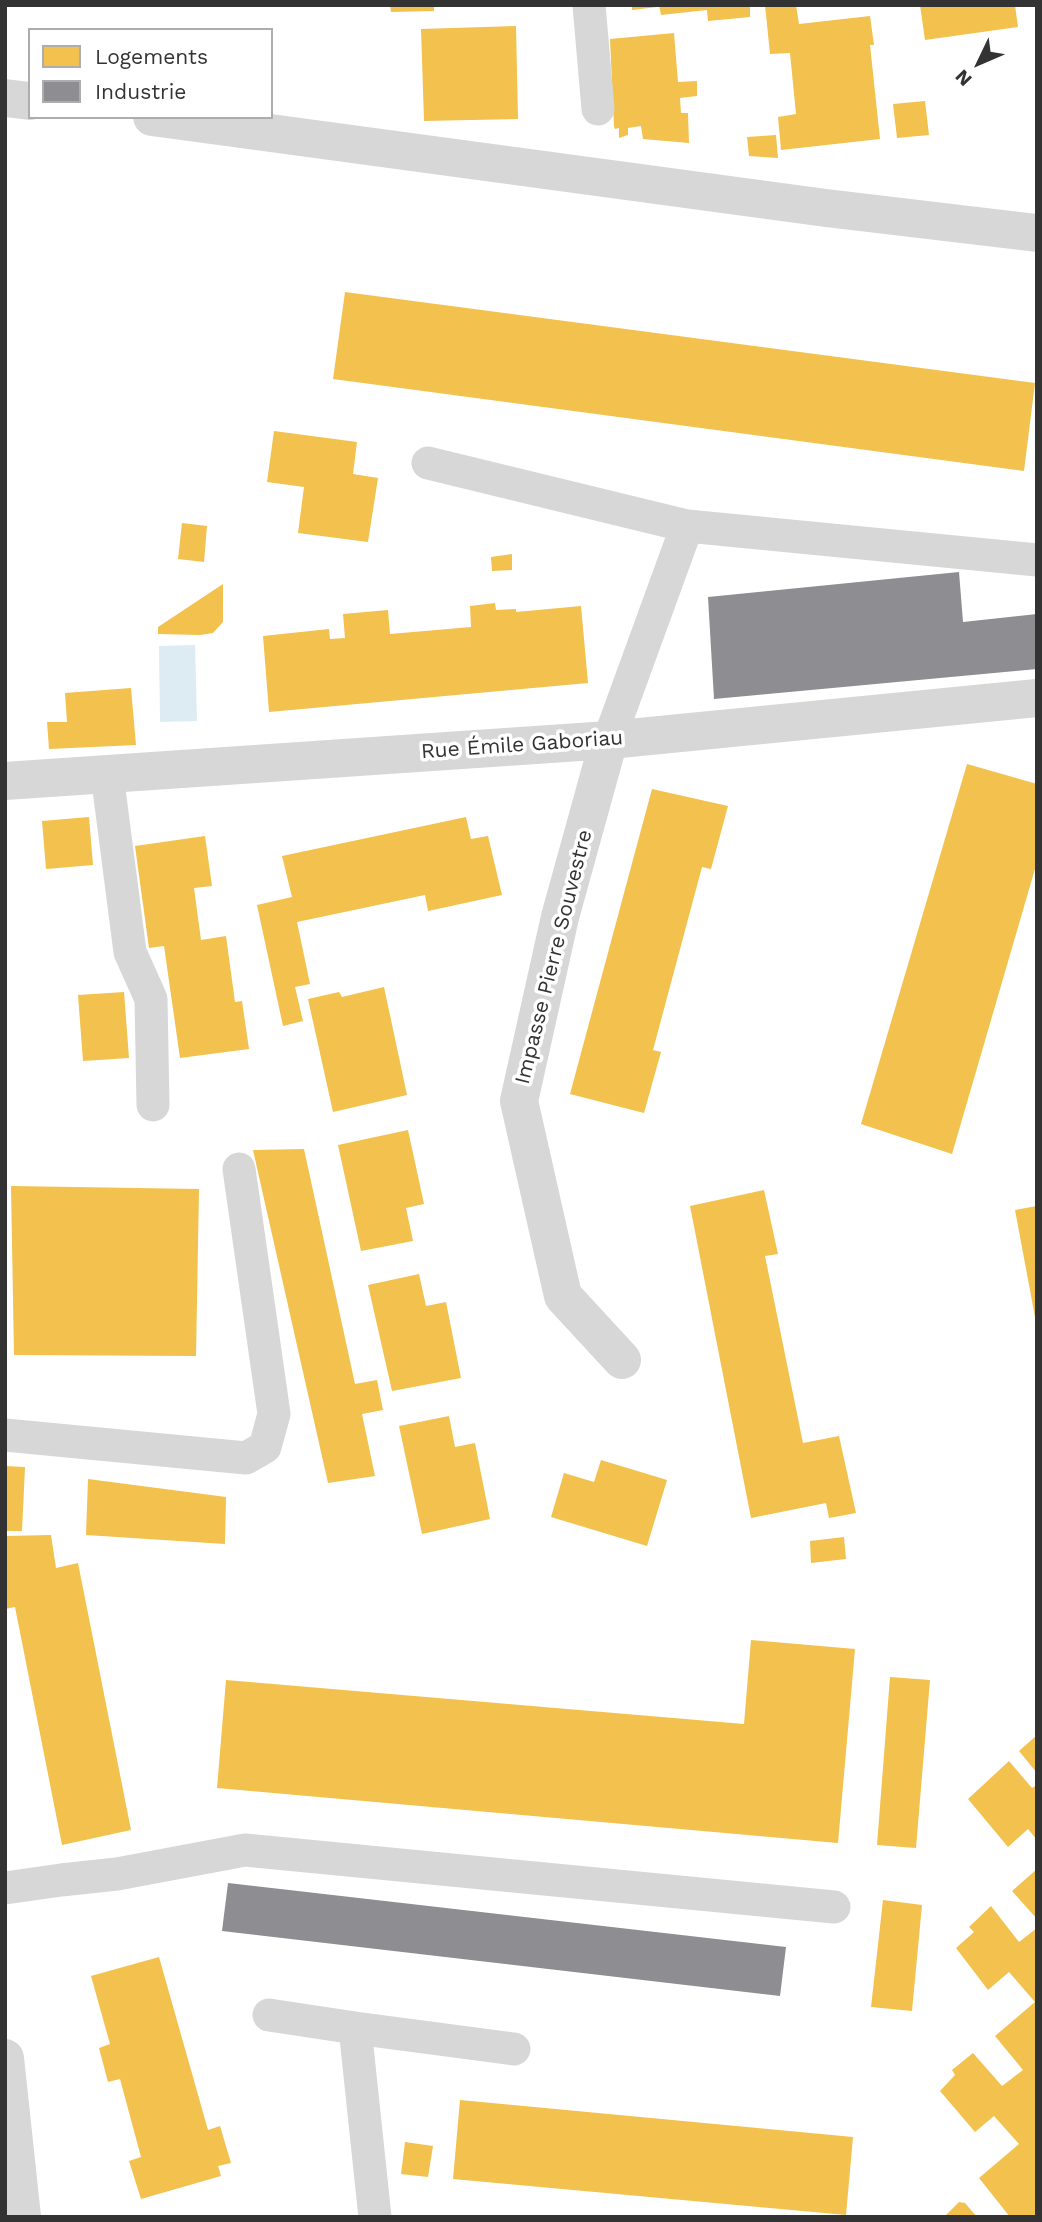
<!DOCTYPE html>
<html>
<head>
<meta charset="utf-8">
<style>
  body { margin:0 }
  #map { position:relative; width:1042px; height:2222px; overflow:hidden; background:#fff; font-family:"Work Sans",sans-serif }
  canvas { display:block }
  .frame { position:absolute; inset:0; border:7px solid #333; pointer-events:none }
  .legend { position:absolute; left:28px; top:28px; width:245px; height:91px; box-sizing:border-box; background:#fff; border:2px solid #adadad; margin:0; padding:9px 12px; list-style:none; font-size:21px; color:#333 }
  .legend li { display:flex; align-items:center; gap:14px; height:35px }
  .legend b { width:35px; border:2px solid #adadad }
  .north { position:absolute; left:944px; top:28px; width:70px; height:70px; -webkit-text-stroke:5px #fff; paint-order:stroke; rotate:226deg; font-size:19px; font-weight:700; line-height:28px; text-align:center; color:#333 }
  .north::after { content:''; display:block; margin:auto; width:24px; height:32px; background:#333; clip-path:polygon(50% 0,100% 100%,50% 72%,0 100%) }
</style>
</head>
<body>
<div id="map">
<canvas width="1042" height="2222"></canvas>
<div class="frame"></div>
<ul class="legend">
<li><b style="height:19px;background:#f2c14e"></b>Logements</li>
<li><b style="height:19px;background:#8d8d92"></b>Industrie</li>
</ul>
<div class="north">N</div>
</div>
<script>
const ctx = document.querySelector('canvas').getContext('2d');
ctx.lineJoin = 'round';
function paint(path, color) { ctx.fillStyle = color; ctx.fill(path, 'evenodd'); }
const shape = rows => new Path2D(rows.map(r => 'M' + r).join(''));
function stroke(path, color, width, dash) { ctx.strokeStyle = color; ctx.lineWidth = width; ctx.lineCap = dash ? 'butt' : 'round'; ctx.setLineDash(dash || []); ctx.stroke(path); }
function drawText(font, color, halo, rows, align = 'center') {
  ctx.font = font + ' "Work Sans",sans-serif'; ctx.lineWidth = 7; ctx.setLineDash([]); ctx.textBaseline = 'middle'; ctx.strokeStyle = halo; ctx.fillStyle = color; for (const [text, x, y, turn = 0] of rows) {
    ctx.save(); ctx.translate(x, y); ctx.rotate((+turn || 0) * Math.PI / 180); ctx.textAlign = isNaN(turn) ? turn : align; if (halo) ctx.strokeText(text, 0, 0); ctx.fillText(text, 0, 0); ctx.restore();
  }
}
const water = shape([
  [195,645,197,721,160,722,159,646]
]);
const homes = shape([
  [390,5,434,5,434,11,391,12],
  [632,5,657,5,657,7,632,10],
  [659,5,750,5,750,17,708,21,707,10,661,15],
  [765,5,796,5,799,24,870,16,874,45,870,45,880,139,781,150,778,117,796,114,790,53,770,54],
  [920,5,1015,5,1018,27,925,40],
  [516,26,518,119,424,121,421,29],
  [674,33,678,82,697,81,697,96,680,98,681,113,688,113,689,143,643,139,641,126,628,128,628,135,619,138,619,128,615,129,614,126,610,39],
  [925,101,929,135,897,138,893,104],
  [776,135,778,158,749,156,747,137],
  [345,292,1035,383,1024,471,333,379],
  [274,431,357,442,353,474,378,478,368,542,298,533,304,487,267,482],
  [182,523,207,526,204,562,178,559],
  [512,554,512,570,492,571,491,557],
  [223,584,223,622,213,633,200,635,158,634,158,627],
  [495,603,496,610,516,609,516,612,581,606,588,683,269,712,263,636,329,629,330,639,345,638,343,614,388,610,390,634,471,627,470,606],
  [131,688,136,745,49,749,47,722,67,722,65,693],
  [967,764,1037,784,1037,862,952,1154,861,1124],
  [652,789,728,806,711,869,702,867,653,1050,661,1052,644,1113,570,1094],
  [89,817,93,865,46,869,42,821],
  [466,817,471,839,488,836,502,895,428,911,425,895,297,922,310,984,295,987,303,1021,283,1026,257,905,292,897,282,856],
  [205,836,212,886,194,888,201,940,226,936,235,1002,242,1001,249,1049,180,1058,164,946,149,948,135,846],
  [384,987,407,1095,333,1112,308,999,339,992,342,997],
  [124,992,129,1058,83,1061,78,995],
  [408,1130,424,1204,406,1208,413,1241,361,1251,338,1145],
  [304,1149,355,1384,377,1380,383,1410,362,1414,375,1476,328,1483,253,1150],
  [11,1186,199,1189,196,1356,14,1355],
  [764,1190,778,1254,765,1256,803,1443,839,1436,856,1513,829,1518,826,1503,751,1518,690,1206],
  [1037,1206,1037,1317,1035,1317,1015,1210],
  [419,1274,426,1306,446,1302,461,1378,392,1391,368,1285],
  [449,1416,455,1447,475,1443,490,1519,422,1534,399,1426],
  [601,1460,667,1480,647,1546,551,1517,564,1473,594,1482],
  [5,1466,25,1467,22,1531,5,1531],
  [88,1479,226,1497,225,1544,86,1535],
  [51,1535,56,1568,78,1563,131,1830,62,1845,15,1607,5,1609,5,1536],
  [844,1537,846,1559,811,1563,810,1541],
  [751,1640,855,1649,838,1843,217,1788,226,1680,744,1724],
  [890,1677,930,1680,916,1848,877,1845],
  [1037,1735,1037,1773,1019,1751],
  [1009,1761,1032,1788,1037,1785,1037,1840,1028,1829,1008,1847,968,1799],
  [1037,1869,1037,1919,1012,1891],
  [883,1900,922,1905,912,2011,871,2007],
  [991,1906,1019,1942,1037,1928,1037,2217,1010,2217,979,2178,1019,2144,994,2116,975,2132,940,2091,955,2075,952,2070,973,2053,1002,2086,1023,2070,995,2036,1035,2002,1009,1972,988,1990,956,1948,974,1932,969,1927],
  [159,1957,208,2130,220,2126,231,2163,218,2166,221,2176,141,2199,129,2161,141,2157,120,2079,108,2082,99,2048,110,2044,91,1976],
  [460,2100,853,2137,846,2215,453,2179],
  [405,2142,433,2146,428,2177,401,2174],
  [959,2202,965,2203,977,2217,944,2217]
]);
const industry = shape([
  [959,572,963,622,1037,614,1037,669,714,699,708,597],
  [228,1883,786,1947,780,1996,222,1931]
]);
const service = shape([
  [589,5,598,109],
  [428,463,687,526,1037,560],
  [609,740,687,526],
  [107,774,130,952,151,999,153,1105],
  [5,1435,246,1458,265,1447,274,1414,239,1169],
  [5,1888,61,1880,117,1874,245,1850,834,1907],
  [269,2015,355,2028],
  [375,2217,355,2028,514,2049]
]);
const minor = shape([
  [609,740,560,917,519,1101,563,1296,622,1360],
  [5,781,609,740,1037,698]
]);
const tertiary = shape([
  [5,98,30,101],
  [152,117,826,208,1037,233],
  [5,2058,22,2217]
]);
const streetNames = [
  ["Rue Émile Gaboriau",522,745,-4],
  ["Impasse Pierre Souvestre",554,957,-76]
];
paint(water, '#ddebf3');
paint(homes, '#f2c14e');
paint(industry, '#8d8d92');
stroke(service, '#d7d7d7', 33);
stroke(minor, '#d7d7d7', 38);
stroke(tertiary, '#d7d7d7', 38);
drawText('21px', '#333', '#fff', streetNames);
</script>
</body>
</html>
